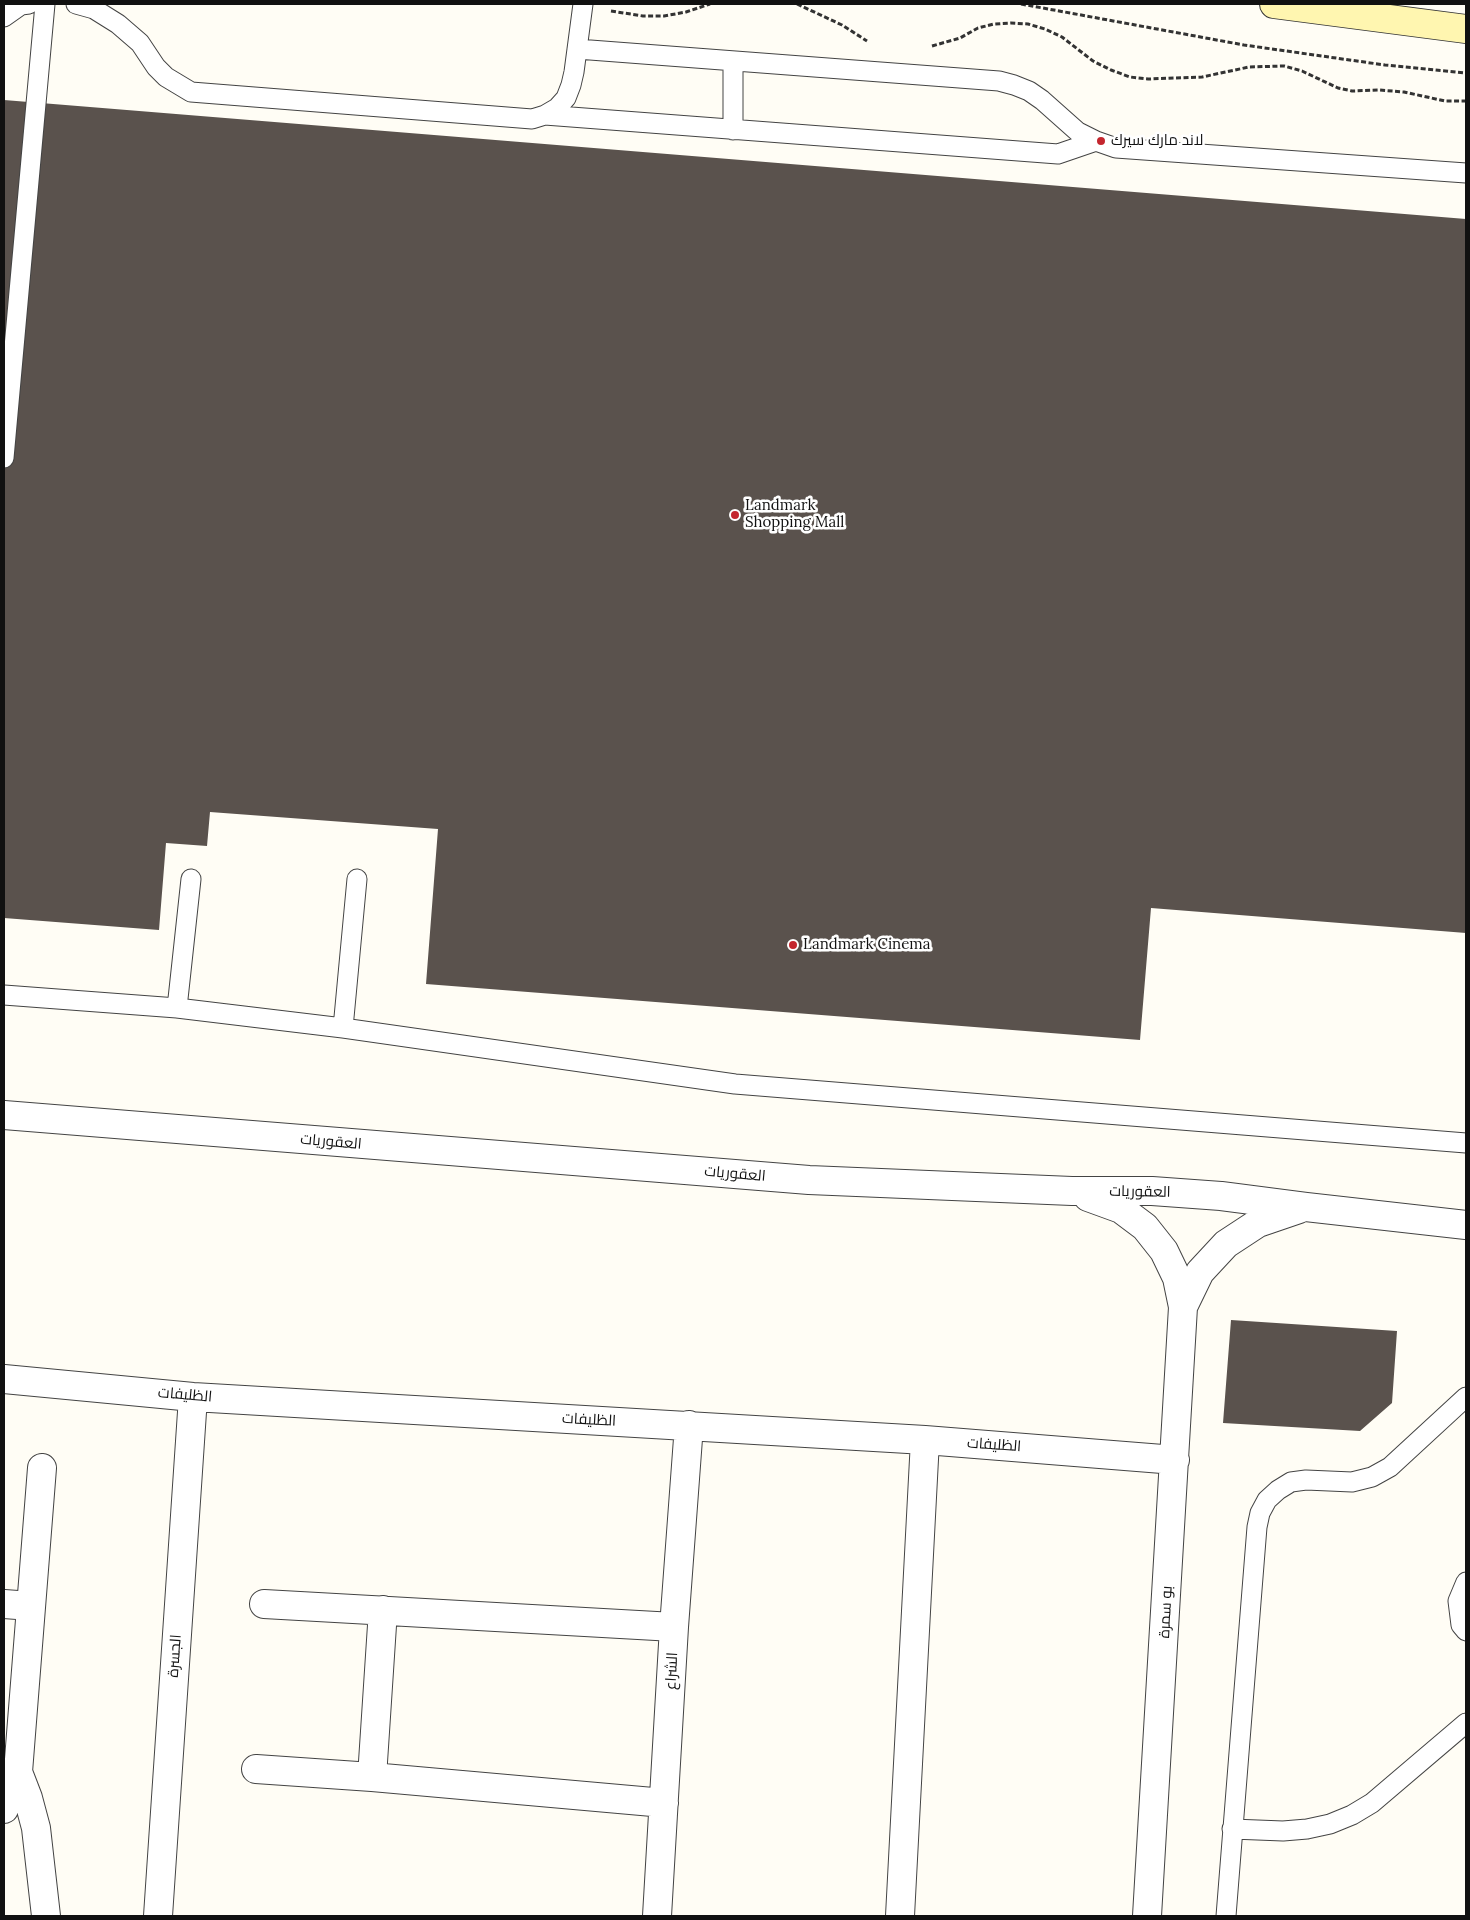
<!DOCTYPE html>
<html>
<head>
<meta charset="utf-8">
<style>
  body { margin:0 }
  #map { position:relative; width:1470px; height:1920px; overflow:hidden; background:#fffdf5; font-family:Lora,serif }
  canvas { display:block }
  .frame { position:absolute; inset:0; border:5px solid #111; pointer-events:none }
</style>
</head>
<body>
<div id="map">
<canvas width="1470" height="1920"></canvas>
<div class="frame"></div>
</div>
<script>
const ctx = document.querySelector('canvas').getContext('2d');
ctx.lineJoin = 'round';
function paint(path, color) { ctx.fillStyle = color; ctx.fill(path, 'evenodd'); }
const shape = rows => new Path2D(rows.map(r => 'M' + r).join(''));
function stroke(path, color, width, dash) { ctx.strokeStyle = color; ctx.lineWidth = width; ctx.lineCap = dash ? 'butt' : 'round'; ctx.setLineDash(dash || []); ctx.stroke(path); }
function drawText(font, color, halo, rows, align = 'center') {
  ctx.font = font + ' Lora,Cairo,serif'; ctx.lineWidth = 5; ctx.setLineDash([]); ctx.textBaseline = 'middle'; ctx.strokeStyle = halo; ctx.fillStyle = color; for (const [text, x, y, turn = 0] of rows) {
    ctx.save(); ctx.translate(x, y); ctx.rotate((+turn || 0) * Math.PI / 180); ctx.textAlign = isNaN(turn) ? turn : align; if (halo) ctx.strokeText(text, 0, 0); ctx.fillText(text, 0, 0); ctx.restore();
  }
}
const building = shape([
  [4,100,1466,219,1466,933,1151,908,1140,1040,426,984,438,829,210,812,207,846,166,843,159,930,4,918],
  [1231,1320,1397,1331,1392,1403,1360,1431,1223,1423]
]);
const path = shape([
  [797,4,842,25,867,41],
  [1021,4,1244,45,1385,65,1466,73],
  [611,11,643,16,664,16,686,12,710,4],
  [932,46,960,38,978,28,994,24,1011,23,1028,24,1045,29,1062,37,1093,61,1111,70,1130,77,1148,79,1202,77,1249,67,1284,66,1302,71,1338,88,1352,91,1379,90,1404,92,1445,101,1466,101]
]);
const lane = shape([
  [76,4,94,9,118,24,140,43,156,67,166,77,191,92,532,119,545,115,557,108,566,98,571,85,574,72,583,4],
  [4,17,21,5,29,4],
  [577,49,999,81,1014,85,1029,91,1042,100,1078,132,1096,141,1116,148,1466,173],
  [545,115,1058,154,1096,141],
  [733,130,733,61],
  [4,458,45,4],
  [4,995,177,1008,343,1028,735,1084,1466,1143],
  [177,1008,191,879],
  [343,1028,357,879],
  [1466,1582,1458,1601,1461,1625,1466,1631],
  [1232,1829,1283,1831,1307,1829,1330,1824,1352,1815,1372,1803,1466,1723],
  [1226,1916,1257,1527,1260,1513,1267,1500,1278,1490,1291,1482,1306,1480,1352,1482,1372,1477,1390,1467,1466,1397]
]);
const street = shape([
  [4,1115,809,1180,1072,1191,1152,1191,1221,1196,1306,1207,1466,1225],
  [1088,1197,1121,1209,1145,1227,1164,1251,1177,1278,1183,1307,1147,1916],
  [1183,1307,1200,1272,1226,1244,1258,1223,1299,1209],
  [4,1379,193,1397,925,1440,1175,1460],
  [4,1604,31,1606],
  [264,1604,674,1627],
  [256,1769,372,1777,664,1803],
  [18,1772,28,1798,36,1828,46,1916],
  [372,1777,383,1610],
  [4,1809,7,1797,18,1772,42,1468],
  [158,1916,193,1397],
  [657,1916,674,1627,689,1425],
  [900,1916,925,1440]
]);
const secondary = shape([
  [1274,4,1466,29]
]);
const markers = [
  [1101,141,5,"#c4262e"],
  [735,515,5,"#c4262e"],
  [793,945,5,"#c4262e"]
];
const poiNames = [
  ["لاند مارك سيرك",1111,141],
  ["Landmark",745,506],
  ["Shopping Mall",745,523],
  ["Landmark Cinema",803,945]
];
const streetNames = [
  ["العقوريات",331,1142,5],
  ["العقوريات",735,1174,5],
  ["العقوريات",1140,1192,1],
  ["الظليفات",185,1395,5],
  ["الظليفات",589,1420,3],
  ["الظليفات",994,1445,4],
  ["بو سمرة",1166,1612,-87],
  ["الجسرة",175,1656,-86],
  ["الشراع",672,1671,-87]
];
paint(building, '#5a524d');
stroke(lane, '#444', 21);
stroke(street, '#444', 30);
stroke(secondary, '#333', 30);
stroke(path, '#333', 3, [5, 2.5]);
stroke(lane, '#fff', 19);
stroke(street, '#fff', 28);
stroke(secondary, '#fff6b0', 28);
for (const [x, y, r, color] of markers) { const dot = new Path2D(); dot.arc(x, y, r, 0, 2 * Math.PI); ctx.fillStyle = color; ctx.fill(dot); stroke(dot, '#fff', 2); }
drawText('15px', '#111', '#fff', poiNames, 'left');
drawText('15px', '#111', '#fff', streetNames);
</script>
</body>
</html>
